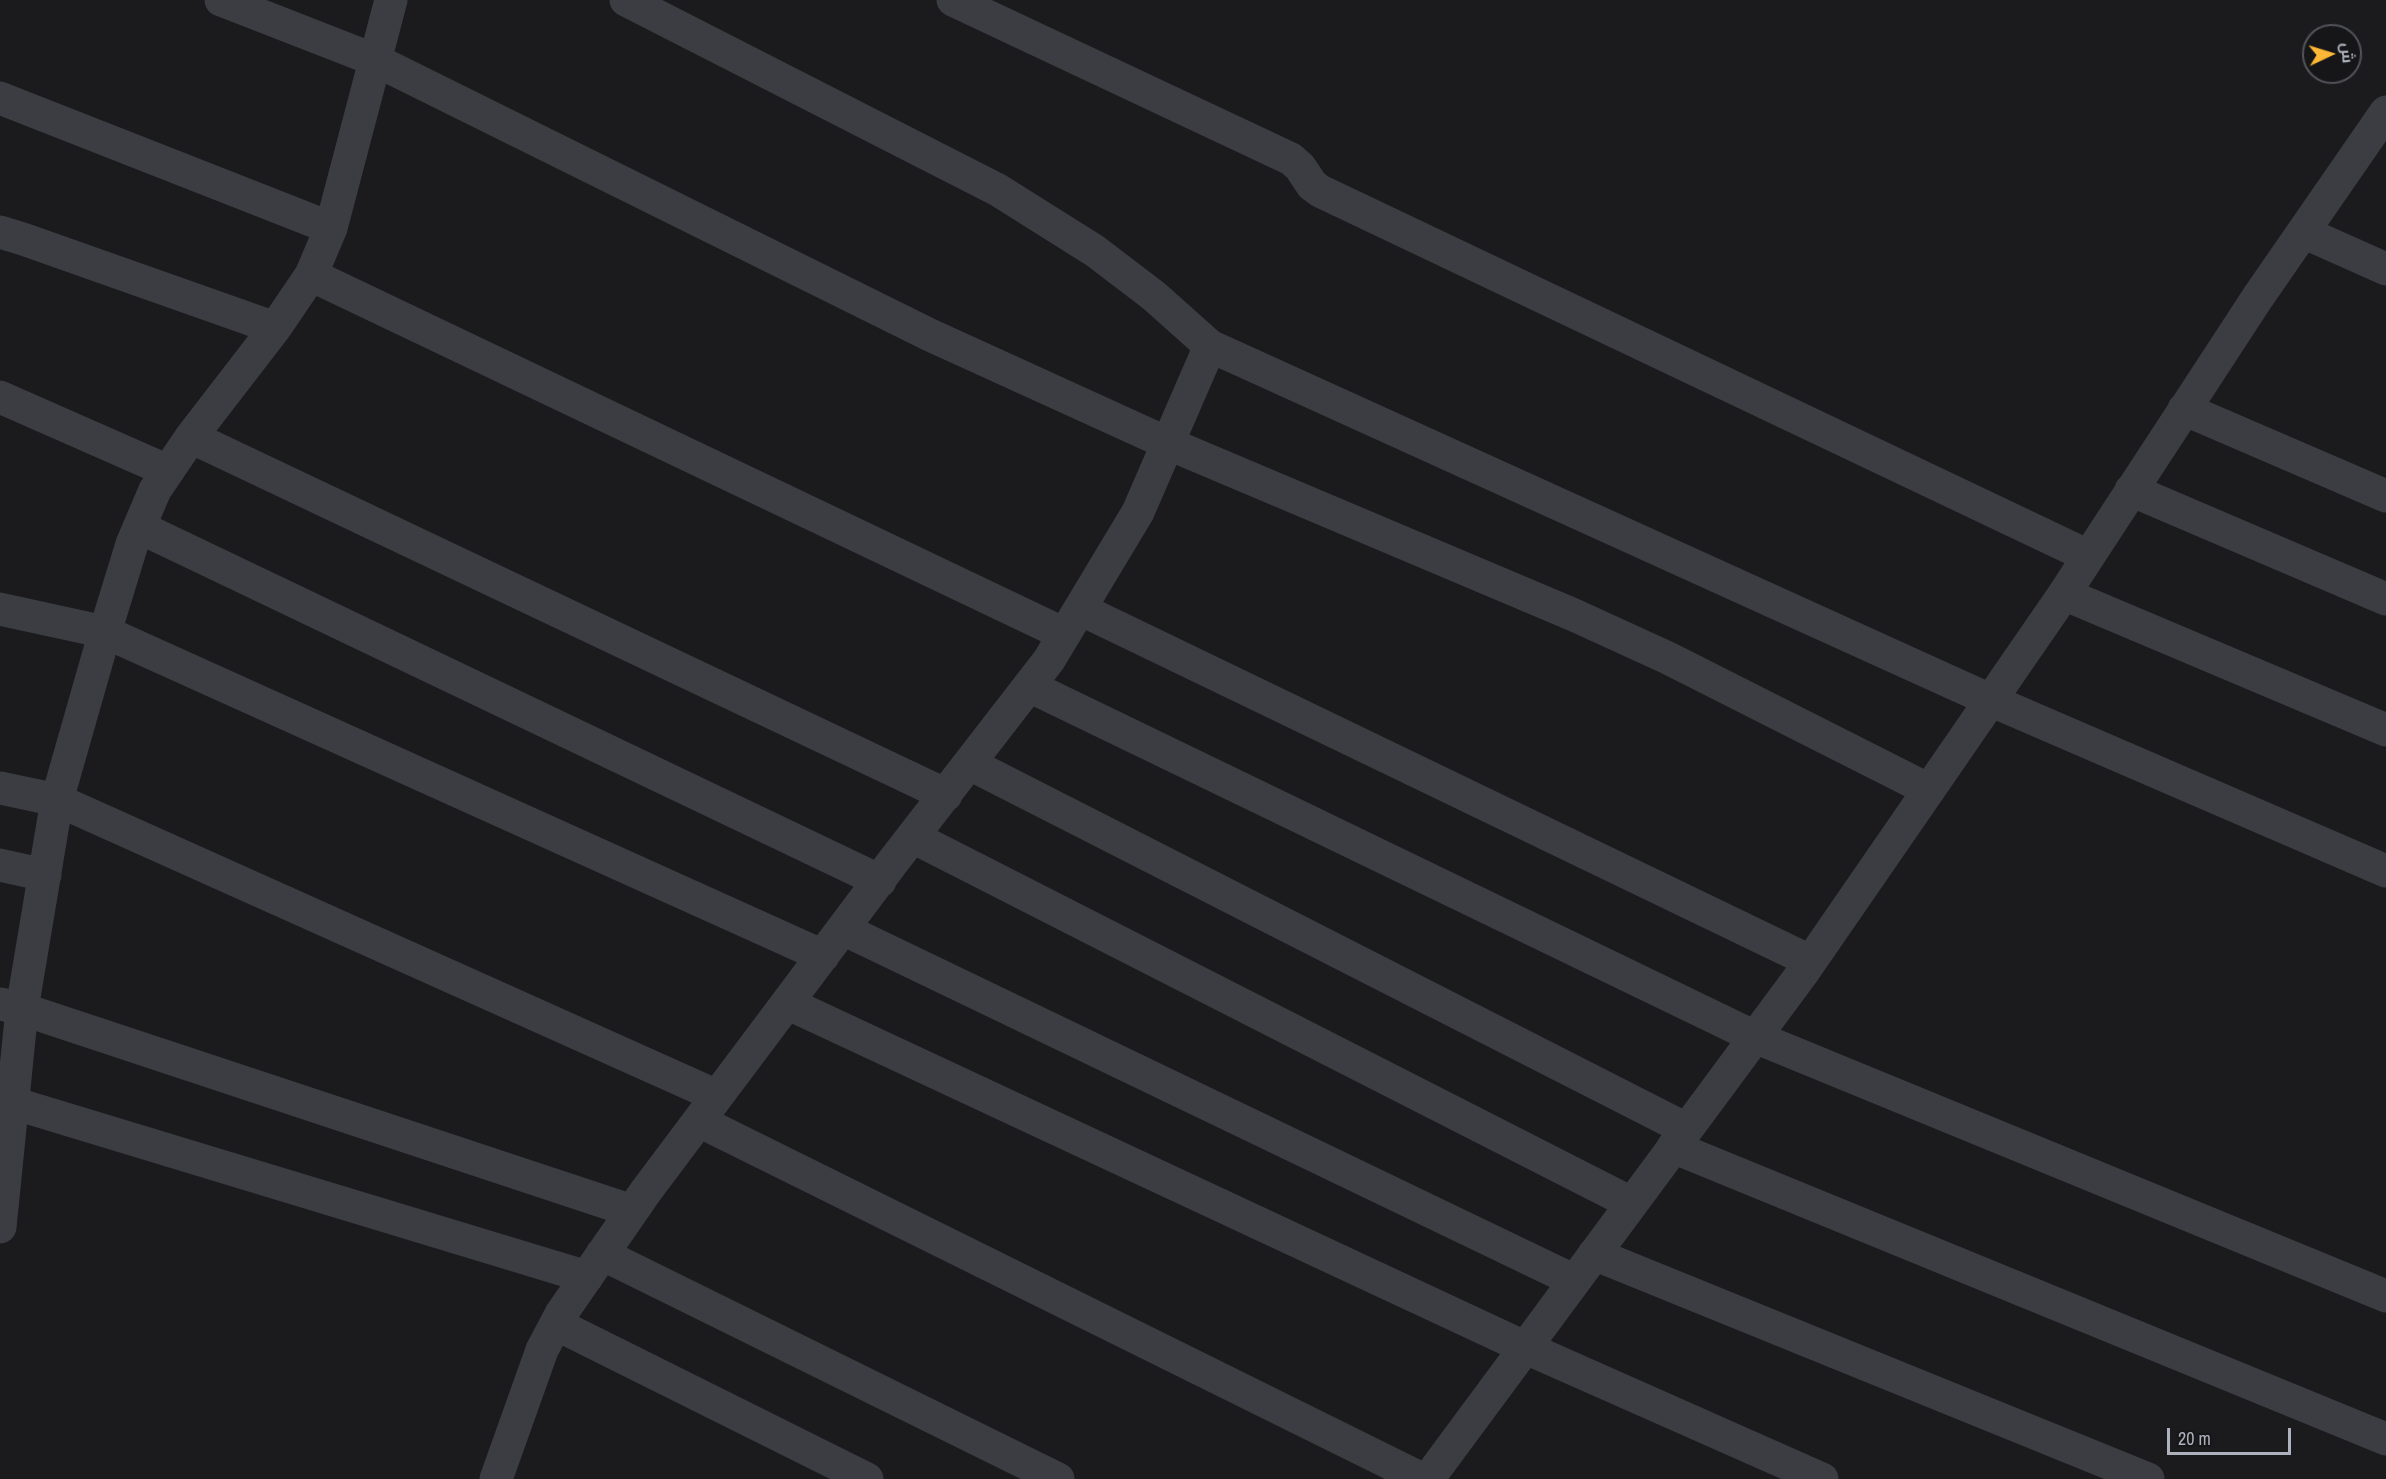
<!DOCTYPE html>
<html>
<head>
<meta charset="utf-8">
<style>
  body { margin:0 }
  #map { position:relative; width:2386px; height:1479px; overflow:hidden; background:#1b1b1d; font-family:"Archivo Narrow",Cairo,sans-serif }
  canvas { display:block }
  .north { position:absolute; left:2302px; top:24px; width:60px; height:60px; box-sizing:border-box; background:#161618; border:2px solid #52545a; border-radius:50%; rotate:86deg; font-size:16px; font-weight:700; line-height:24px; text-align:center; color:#adb2bd }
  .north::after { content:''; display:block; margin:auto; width:21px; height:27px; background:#fbb735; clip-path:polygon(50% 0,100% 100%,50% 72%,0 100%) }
  .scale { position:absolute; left:2167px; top:1428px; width:124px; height:27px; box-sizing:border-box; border:3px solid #adb2bd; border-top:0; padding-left:8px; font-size:18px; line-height:21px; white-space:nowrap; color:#adb2bd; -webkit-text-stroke:4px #161618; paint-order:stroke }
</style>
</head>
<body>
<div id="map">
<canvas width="2386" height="1479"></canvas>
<div class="north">ش</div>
<div class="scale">20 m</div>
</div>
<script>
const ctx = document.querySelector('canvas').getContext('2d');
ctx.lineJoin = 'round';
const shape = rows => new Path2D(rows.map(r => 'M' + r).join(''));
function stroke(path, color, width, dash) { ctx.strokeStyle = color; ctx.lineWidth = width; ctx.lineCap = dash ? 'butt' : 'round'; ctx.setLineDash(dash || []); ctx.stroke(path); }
const minor = shape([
  [221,0,375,60,930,335,1167,443,1574,615,1668,658,1929,790],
  [626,0,998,190,1095,251,1154,296,1210,346,1990,700,2386,871],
  [953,0,1291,159,1300,167,1312,185,1320,191,2088,556],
  [0,98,331,228],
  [0,232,23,239,275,328],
  [2303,232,2386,269],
  [311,275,1064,634],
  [0,397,168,471],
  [2184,409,2386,496],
  [191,437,946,795],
  [2131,490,2386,599],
  [139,527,880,881],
  [2064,594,2386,730],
  [0,609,105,632,823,956],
  [1080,609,1810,961],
  [1029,686,1755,1037,2386,1296],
  [970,764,1686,1129],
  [0,788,57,800,717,1096],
  [913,837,1631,1203],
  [0,865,45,875],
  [843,929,1573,1280],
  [787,1003,1524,1347,1822,1479],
  [1,1004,22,1009,632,1211],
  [13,1103,587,1277],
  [699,1121,1422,1479],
  [1673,1147,2386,1439],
  [0,1227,22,1009,57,800,105,632,132,544,155,490,191,437,275,328,311,275,331,228,391,0],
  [602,1254,1058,1479],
  [1594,1254,2148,1479],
  [556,1324,867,1479],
  [496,1479,542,1350,561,1314,646,1191,892,863,1049,660,1138,512,1210,346],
  [1428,1479,1804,971,2064,594,2258,297,2386,112]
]);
stroke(minor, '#3b3d43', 33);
</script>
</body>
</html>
